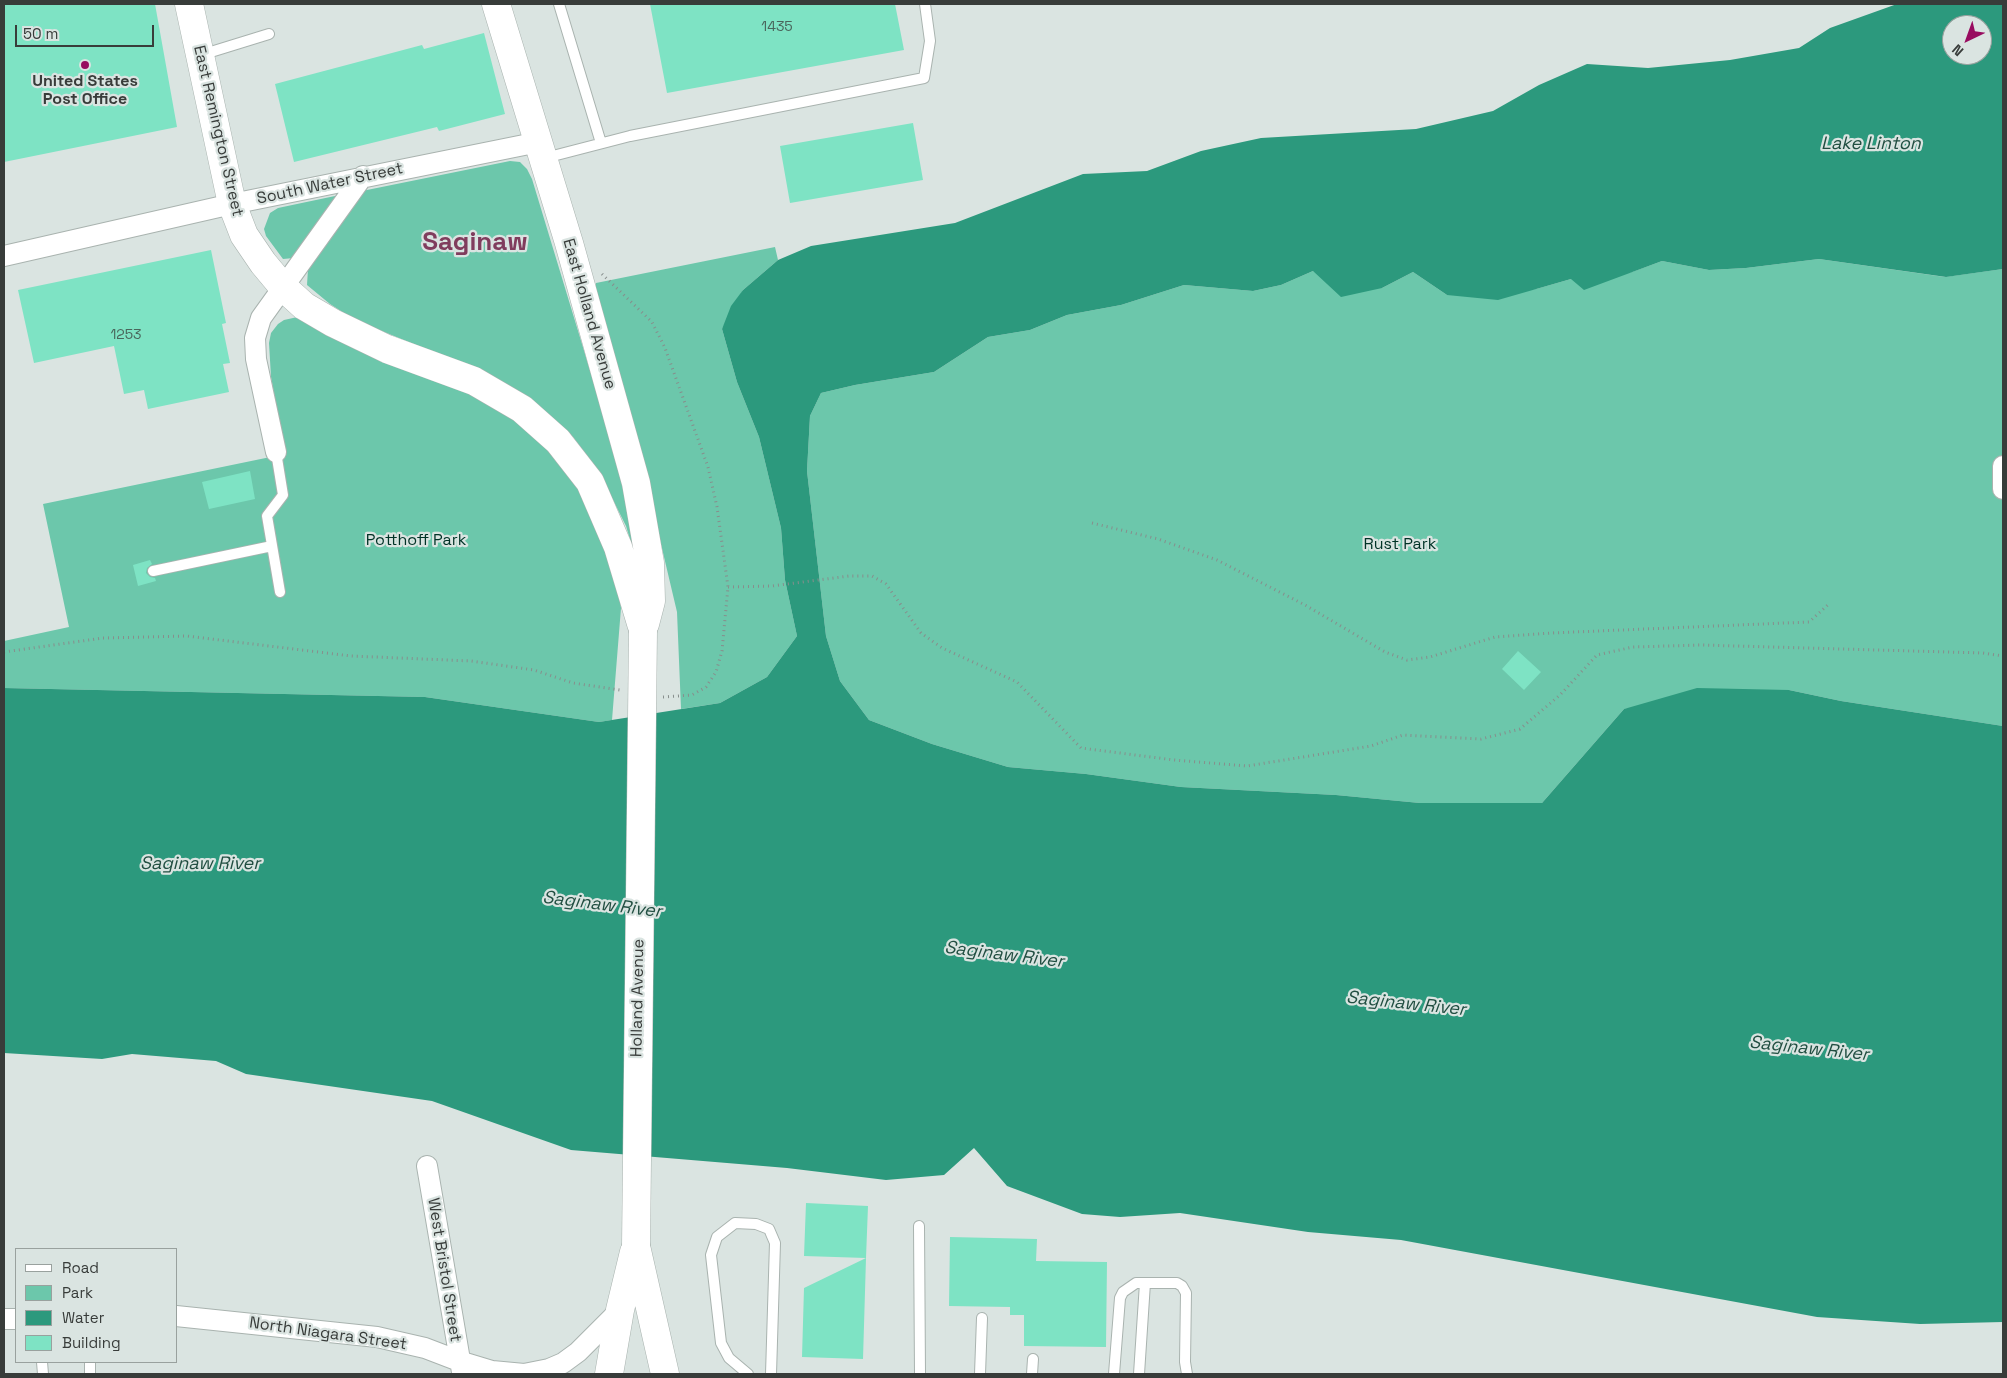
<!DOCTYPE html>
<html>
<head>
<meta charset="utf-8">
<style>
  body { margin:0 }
  #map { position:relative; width:2007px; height:1378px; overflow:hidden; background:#dae4e1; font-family:"Space Grotesk",sans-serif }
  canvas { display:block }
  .frame { position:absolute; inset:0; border:5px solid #383c3a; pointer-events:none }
  .legend { position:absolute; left:15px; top:1248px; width:162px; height:115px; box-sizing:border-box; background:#dae4e1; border:1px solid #99a19e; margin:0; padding:6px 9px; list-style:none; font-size:15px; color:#383c3a }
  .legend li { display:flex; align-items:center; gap:10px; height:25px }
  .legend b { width:25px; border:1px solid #99a19e }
  .north { position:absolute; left:1942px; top:15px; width:50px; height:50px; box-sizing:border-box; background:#dae4e1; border:1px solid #99a19e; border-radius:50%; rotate:222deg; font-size:14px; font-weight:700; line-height:20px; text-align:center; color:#383c3a }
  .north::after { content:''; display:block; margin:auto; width:18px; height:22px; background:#980c60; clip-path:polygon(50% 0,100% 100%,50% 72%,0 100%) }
  .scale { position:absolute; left:15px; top:25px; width:139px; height:22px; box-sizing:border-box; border:2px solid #383c3a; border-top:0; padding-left:6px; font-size:15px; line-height:18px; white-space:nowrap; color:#383c3a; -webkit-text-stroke:4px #dae4e1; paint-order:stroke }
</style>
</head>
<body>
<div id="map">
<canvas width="2007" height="1378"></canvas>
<div class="frame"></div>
<ul class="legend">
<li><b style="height:6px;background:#fff"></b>Road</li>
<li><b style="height:14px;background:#6cc7ab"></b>Park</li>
<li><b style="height:14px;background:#2c997d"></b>Water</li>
<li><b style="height:14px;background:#7ee3c4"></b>Building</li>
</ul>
<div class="north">N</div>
<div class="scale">50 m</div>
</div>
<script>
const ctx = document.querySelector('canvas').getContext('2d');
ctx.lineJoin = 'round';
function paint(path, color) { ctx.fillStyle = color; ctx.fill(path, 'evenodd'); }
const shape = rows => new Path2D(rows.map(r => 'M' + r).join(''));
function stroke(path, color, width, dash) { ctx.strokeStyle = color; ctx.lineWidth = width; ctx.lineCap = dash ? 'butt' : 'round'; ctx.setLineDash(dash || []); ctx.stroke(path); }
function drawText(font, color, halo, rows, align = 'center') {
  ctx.font = font + ' "Space Grotesk",sans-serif'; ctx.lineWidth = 4.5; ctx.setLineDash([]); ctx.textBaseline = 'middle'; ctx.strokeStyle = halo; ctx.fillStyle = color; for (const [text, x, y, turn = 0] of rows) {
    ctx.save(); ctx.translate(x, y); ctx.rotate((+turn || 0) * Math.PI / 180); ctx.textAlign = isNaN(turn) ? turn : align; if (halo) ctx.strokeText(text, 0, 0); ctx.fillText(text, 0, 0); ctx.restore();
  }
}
const green = shape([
  [510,161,520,162,527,169,532,179,622,476,638,566,626,526,599,472,573,437,551,416,477,370,355,320,330,304,307,285,308,269,362,191],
  [335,196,335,199,294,258,283,259,266,236,264,229,270,213,278,208],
  [775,247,778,260,743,290,722,329,737,382,759,437,781,528,785,580,797,636,767,677,720,703,681,709,677,612,635,434,595,290,596,283],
  [1819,259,1945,277,2003,269,2003,726,1841,701,1789,690,1624,709,1542,803,1420,803,1336,795,1181,787,1086,774,1008,767,932,744,869,720,840,681,826,636,807,471,810,416,821,393,855,385,934,372,988,337,1030,330,1067,315,1121,305,1184,285,1253,291,1281,285,1313,271,1382,288,1413,272,1447,295,1536,289,1571,279,1632,272,1662,261,1709,270,1746,268],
  [302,316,452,384,528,427,577,483,618,580,621,608,612,720,599,722,425,697,4,688,4,641,69,627,43,504,285,454,271,377,269,343,271,333,278,324,284,320]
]);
const water = shape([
  [1897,4,2003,4,2003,269,1946,277,1819,259,1746,268,1709,270,1662,261,1584,290,1571,279,1498,300,1447,295,1413,272,1382,288,1341,297,1313,271,1281,285,1253,291,1184,285,1121,305,1067,315,1030,330,988,337,934,372,855,385,821,393,810,416,807,471,826,636,840,681,869,720,932,744,1008,767,1086,774,1181,787,1336,795,1420,803,1542,803,1624,709,1697,688,1789,690,1841,701,2003,726,2003,1322,1920,1324,1817,1317,1401,1240,1308,1232,1180,1213,1120,1217,1082,1214,1007,1186,974,1148,944,1175,886,1180,787,1168,571,1150,432,1101,246,1074,216,1061,132,1054,102,1059,4,1053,4,688,425,697,599,722,720,703,767,677,797,636,785,580,781,528,759,437,737,382,722,329,731,306,743,290,778,260,811,246,955,223,1083,174,1147,171,1201,151,1261,138,1416,129,1493,111,1539,85,1587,64,1648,68,1730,60,1799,48,1830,28],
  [1952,25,1982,25,1982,55,1952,55]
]);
const building = shape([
  [4,4,155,4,177,127,4,162],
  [650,4,895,4,904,50,667,93],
  [484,33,505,114,439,131,437,127,294,162,275,84,422,45,424,49],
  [913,123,923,180,790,203,780,146],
  [211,250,226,323,222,324,230,363,223,364,229,392,148,409,144,390,124,394,114,346,34,363,18,290],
  [250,471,255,499,209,509,202,482],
  [150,560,152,564,147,568,146,573,150,577,155,578,156,581,138,586,133,565],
  [1518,651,1541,672,1524,690,1502,669],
  [806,1203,868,1206,866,1258,804,1256],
  [950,1237,1037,1239,1036,1261,1107,1262,1106,1347,1024,1346,1024,1315,1010,1315,1010,1307,949,1306],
  [866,1258,863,1359,802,1357,804,1288]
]);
const path = shape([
  [602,274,652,322,665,348,708,467,717,507,728,587,722,651,716,672,706,687,692,695,663,697],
  [1092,523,1158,539,1217,560,1305,605,1385,652,1407,660,1430,657,1495,637,1551,633,1809,622,1830,603],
  [728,587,772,586,849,576,872,576,886,584,921,633,942,648,1017,682,1081,748,1174,760,1247,766,1371,746,1403,735,1481,739,1520,729,1560,695,1597,655,1633,647,1701,645,1983,653,2003,656],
  [4,652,103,638,187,636,351,656,471,661,534,670,573,683,620,690]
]);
const service = shape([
  [559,4,601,143],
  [201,55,269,34],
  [545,158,630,136,924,78,930,41,925,4],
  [276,452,283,495,267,516,280,592],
  [153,571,272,546],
  [919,1226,920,1374],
  [42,1362,43,1374],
  [90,1374,90,1362],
  [748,1374,729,1358,721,1343,711,1255,717,1237,735,1223,756,1224,769,1229,775,1243,771,1374],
  [980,1374,982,1318],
  [1032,1374,1033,1359],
  [1114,1374,1120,1298,1123,1292,1136,1283,1177,1283,1182,1286,1186,1293,1185,1362,1187,1374],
  [1139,1374,1145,1283]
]);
const minor = shape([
  [4,256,232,204,539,142],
  [276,452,256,359,255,338,261,318,363,176],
  [2003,466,2003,489],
  [427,1166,462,1372],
  [176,1316,377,1337,425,1348,459,1361,471,1374],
  [4,1319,16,1319],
  [459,1361,492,1371,524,1374,549,1369,563,1363,578,1352,620,1310]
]);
const secondary = shape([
  [189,4,232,204,244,235,263,263,283,287,304,306,333,323,387,349,474,381,522,409,558,441,590,482,618,547,643,630],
  [496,4,569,243,636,483,650,563,651,601,645,624],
  [636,1246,665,1374],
  [609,1374,620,1310,634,1252]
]);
const secondaryBridge = shape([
  [636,1246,643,630]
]);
const markers = [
  [85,65,5,"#980c60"]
];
const numberNames = [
  ["1435",777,27],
  ["1253",126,335]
];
const poiNames = [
  ["United States",85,82],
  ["Post Office",85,100]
];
const streetNames = [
  ["East Remington Street",218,131,77],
  ["South Water Street",330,184,-12],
  ["East Holland Avenue",589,314,74],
  ["Holland Avenue",638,998,-89],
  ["West Bristol Street",444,1270,81],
  ["North Niagara Street",328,1334,8]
];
const parkNames = [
  ["Potthoff Park",416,541],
  ["Rust Park",1400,545]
];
const waterNames = [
  ["Lake Linton",1871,144],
  ["Saginaw River",200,864],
  ["Saginaw River",602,905,7],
  ["Saginaw River",1004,955,7],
  ["Saginaw River",1406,1004,6],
  ["Saginaw River",1809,1049,6]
];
const townNames = [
  ["Saginaw",475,243]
];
paint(green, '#6cc7ab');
paint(water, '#2c997d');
paint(building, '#7ee3c4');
stroke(service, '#a9b3af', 12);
stroke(minor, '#a9b3af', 22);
stroke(secondary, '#a9b3af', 29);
stroke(path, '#878e8c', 3, [1, 4]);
stroke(service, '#fff', 10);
stroke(minor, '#fff', 20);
stroke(secondary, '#fff', 28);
stroke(secondaryBridge, '#a9b3af', 29, []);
stroke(secondaryBridge, '#fff', 28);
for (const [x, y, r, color] of markers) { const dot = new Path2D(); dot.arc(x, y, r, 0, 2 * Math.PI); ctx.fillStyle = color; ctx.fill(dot); stroke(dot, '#dae4e1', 2); }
drawText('14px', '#4a665c', null, numberNames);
drawText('bold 16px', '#383c3a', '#dae4e1', poiNames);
drawText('16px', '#383c3a', '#dae4e1', streetNames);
drawText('16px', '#013327', '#dae4e1', parkNames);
drawText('italic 18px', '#224f42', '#dae4e1', waterNames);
drawText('bold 26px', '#803d5d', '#dae4e1', townNames);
</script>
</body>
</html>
